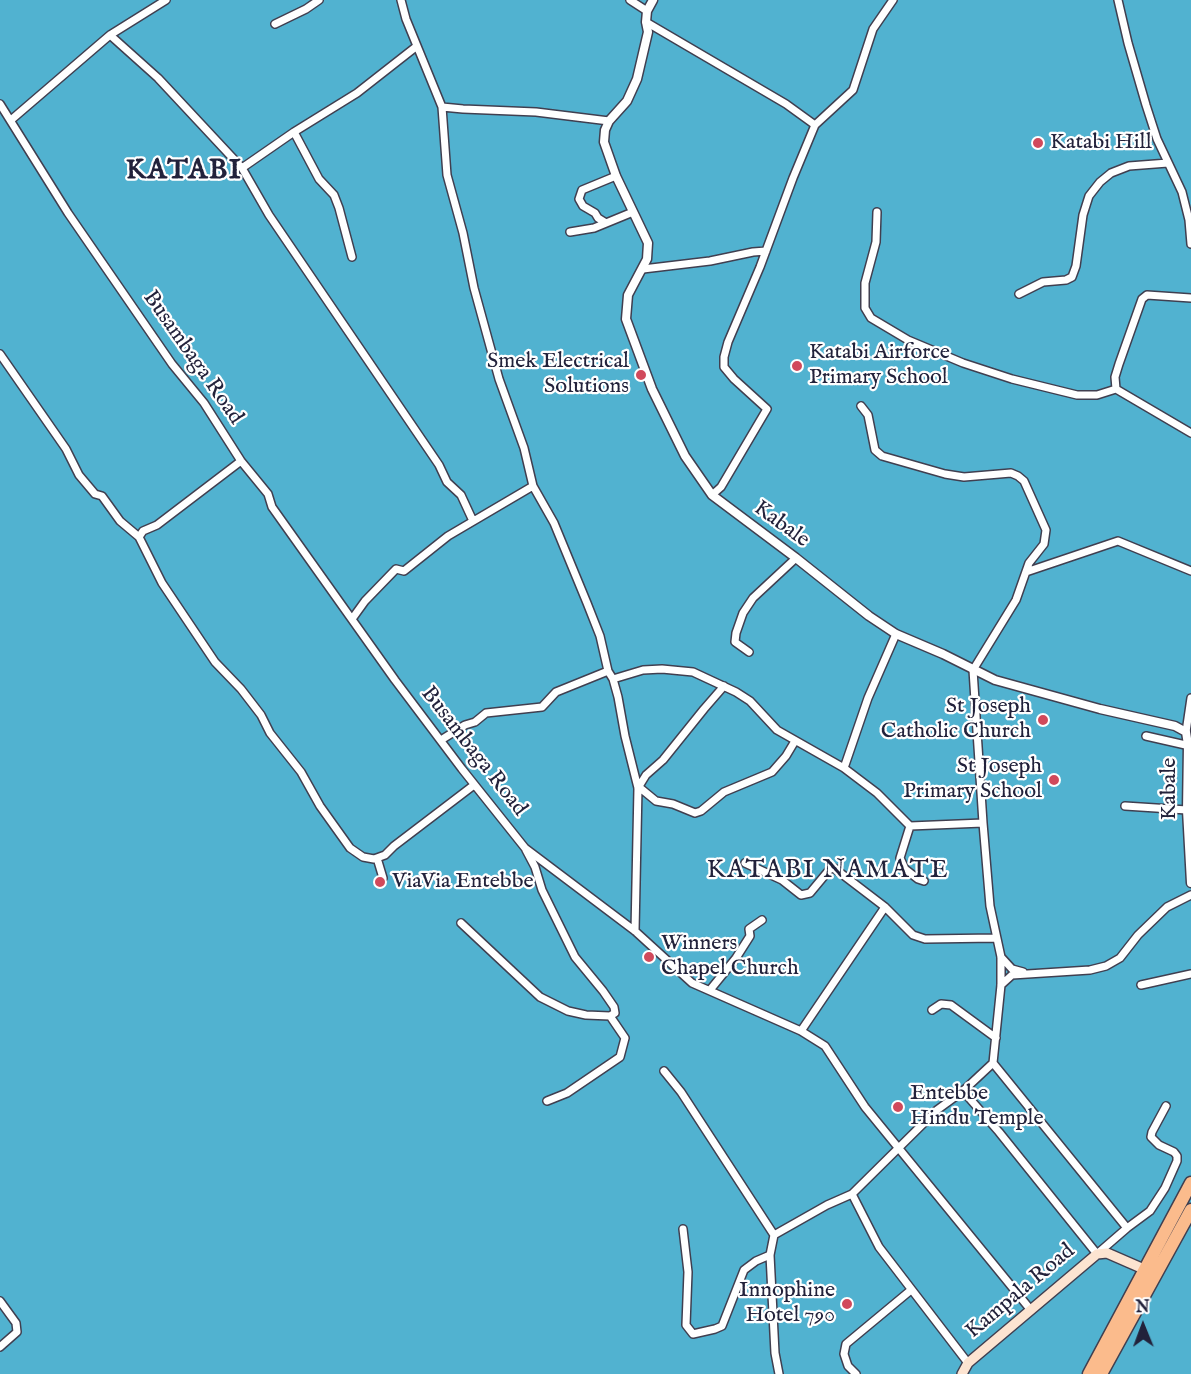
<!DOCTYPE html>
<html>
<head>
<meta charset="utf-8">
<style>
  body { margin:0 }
  #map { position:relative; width:1191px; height:1374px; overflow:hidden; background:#ebe6c9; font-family:"IM FELL English",serif }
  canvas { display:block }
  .north { position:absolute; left:1113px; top:1296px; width:60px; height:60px; -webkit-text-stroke:4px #fff; paint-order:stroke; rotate:359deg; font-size:16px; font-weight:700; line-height:24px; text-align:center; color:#22223b }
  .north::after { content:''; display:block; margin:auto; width:21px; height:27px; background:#22223b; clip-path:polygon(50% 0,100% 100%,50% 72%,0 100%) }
</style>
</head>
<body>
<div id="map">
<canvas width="1191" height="1374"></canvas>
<div class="north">N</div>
</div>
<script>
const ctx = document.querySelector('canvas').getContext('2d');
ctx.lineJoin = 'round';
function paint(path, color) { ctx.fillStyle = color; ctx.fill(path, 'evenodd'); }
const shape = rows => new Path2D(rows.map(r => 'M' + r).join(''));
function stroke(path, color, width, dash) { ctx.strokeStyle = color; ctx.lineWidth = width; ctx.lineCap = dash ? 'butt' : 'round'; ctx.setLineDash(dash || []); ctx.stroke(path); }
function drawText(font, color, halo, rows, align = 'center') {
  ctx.font = font + ' "IM FELL English",serif'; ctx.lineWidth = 4.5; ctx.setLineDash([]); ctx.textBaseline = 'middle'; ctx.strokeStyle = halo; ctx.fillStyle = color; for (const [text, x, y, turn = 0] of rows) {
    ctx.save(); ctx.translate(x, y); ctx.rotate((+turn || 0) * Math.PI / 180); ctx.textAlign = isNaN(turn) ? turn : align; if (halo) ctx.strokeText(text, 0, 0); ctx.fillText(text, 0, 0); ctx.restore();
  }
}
const water = shape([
  [0,0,1191,0,1191,1374,0,1374]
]);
const minor = shape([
  [401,0,406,19,442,107,447,175,463,233,474,288,499,379,524,448,533,486,554,523,587,603,600,636,608,671,613,679,618,697,625,736,638,788,635,931],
  [630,0,647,11],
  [1118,0,1128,43,1146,105,1157,139,1182,192,1189,220,1191,244],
  [646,22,786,104,815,125],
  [275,24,306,9,319,0],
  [110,35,158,78,242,168,269,215,439,465,447,482,461,495,473,521],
  [0,104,68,213,172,364,204,403,241,461,268,494,272,507,395,680,462,769,525,848,635,931,692,983,801,1031,825,1046,865,1107,1030,1309],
  [442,107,463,109,536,112,609,121],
  [11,120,110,35,166,0],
  [294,132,319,179,334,195,339,208,352,257],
  [242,168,294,132,357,93,417,46],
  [877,212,876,242,865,283,865,308,871,318,908,340,963,363,1012,379,1077,395,1097,395,1116,389,1191,433],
  [606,223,598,218,595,213,583,206,579,199,582,190,616,176],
  [570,232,594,228,633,212],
  [643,269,710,261,753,252,766,251],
  [1019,294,1043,282,1066,280,1072,277,1076,266,1083,215,1089,196,1100,182,1111,173,1129,166,1168,163],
  [0,354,66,449,79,475,95,494,102,496,120,521,139,537,143,531,157,525,241,461],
  [1116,389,1115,377,1119,364,1142,299,1147,295,1191,298],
  [861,406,868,415,875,450,882,456,945,474,964,477,1011,473,1018,476,1024,481,1046,530,1044,544,1029,563,1016,600,973,670,983,823,990,906,1001,957,1001,985,993,1063,1127,1228,1097,1254,999,1132,963,1091],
  [712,495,721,487,767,409,734,379,724,367,724,357,728,342,760,267,793,178,815,125,853,90,873,29,893,0],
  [139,537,162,583,215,662,241,689,261,715,270,733,301,772,320,806,350,848,363,857,374,859,385,855,394,846,474,785],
  [1026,572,1118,541,1191,571],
  [352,619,365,601,396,569,404,571,448,536,533,486],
  [749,652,735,642,736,633,743,613,753,598,796,558],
  [613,679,643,670,662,669,693,672,736,692,750,701,777,730,844,768,877,793,910,826,983,823],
  [1186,732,1191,698],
  [1146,736,1190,746],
  [441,740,465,725,475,722,486,713,542,707,556,692,608,671],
  [844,768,868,698,896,634],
  [639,787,656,801,673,804,695,813,701,811,724,792,772,772,786,756,795,741],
  [638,788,646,775,663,760,704,709,724,686],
  [1125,806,1187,810],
  [910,826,900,858,905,869,918,879,924,881],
  [377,858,383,878],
  [745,863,782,880,801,895,810,893,830,869,834,868,885,907,913,935,925,939,996,938],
  [461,923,540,997,568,1011,586,1015,610,1016,615,1013,614,1007,603,991,575,957,542,890,535,867,526,850],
  [1001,957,1012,969,1023,972],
  [1001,985,1012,975,1090,970,1106,966,1120,958,1138,935,1167,907,1191,895],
  [1141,985,1191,974],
  [710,990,736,958,750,936,749,929,762,920],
  [932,1010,941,1004,951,1005,996,1038],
  [801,1031,885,907],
  [664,1071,681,1092,774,1235,770,1255,775,1353,779,1374],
  [547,1101,567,1093,620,1057,625,1038,610,1016],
  [852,1194,879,1247,968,1363],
  [1127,1228,1150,1211,1165,1188,1177,1161,1177,1156,1174,1152,1159,1145,1151,1137,1152,1132,1166,1106],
  [683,1229,688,1272,686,1325,693,1334,715,1329,722,1326,744,1270,756,1261,770,1255],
  [774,1235,827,1205,852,1194,937,1110,963,1091,993,1063],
  [0,1301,16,1323,17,1332,0,1347],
  [856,1374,848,1366,844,1354,846,1344,911,1290]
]);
const tertiary = shape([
  [653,0,647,11,646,22,648,32,637,79,627,101,609,121,605,130,604,142,616,176,648,243,647,259,628,295,626,319,652,389,685,456,712,495,796,558,869,616,896,634,943,654,995,680,1100,709,1175,726,1186,732,1188,745,1187,810,1191,883]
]);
const secondary = shape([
  [962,1374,968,1363,1097,1254,1107,1253,1146,1270]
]);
const trunk = shape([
  [1089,1374,1191,1183],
  [1101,1374,1191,1210]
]);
const markers = [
  [1038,143,6,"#d1495b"],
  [797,366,6,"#d1495b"],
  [641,375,6,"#d1495b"],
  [1043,720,6,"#d1495b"],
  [1054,780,6,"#d1495b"],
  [380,882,6,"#d1495b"],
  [649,957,6,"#d1495b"],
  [898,1107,6,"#d1495b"],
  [847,1304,6,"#d1495b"]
];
const poiNames = [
  ["Katabi Hill",1050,143],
  ["Katabi Airforce",809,353],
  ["Primary School",809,378],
  ["Smek Electrical",629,362,"right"],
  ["Solutions",629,387,"right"],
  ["St Joseph",1031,707,"right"],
  ["Catholic Church",1031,732,"right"],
  ["St Joseph",1042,767,"right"],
  ["Primary School",1042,792,"right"],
  ["ViaVia Entebbe",392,882],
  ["Winners",661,944],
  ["Chapel Church",661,969],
  ["Entebbe",910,1094],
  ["Hindu Temple",910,1119],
  ["Innophine",835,1291,"right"],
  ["Hotel 790",835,1316,"right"]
];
const streetNames = [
  ["Busambaga Road",192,358,55],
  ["Kabale",781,525,36],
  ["Busambaga Road",473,752,52],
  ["Kabale",1170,789,-90],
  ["Kampala Road",1021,1292,-40]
];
const quarterNames = [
  ["KATABI NAMATE",828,872]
];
const districtNames = [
  ["KATABI",184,172]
];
paint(water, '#51b2d0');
stroke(minor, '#403f50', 10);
stroke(tertiary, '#403f50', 11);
stroke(secondary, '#403f50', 12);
stroke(trunk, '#403f50', 15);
stroke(minor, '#fff', 7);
stroke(tertiary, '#fff', 8);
stroke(secondary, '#fde4d1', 9);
stroke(trunk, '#fbbb8c', 12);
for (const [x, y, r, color] of markers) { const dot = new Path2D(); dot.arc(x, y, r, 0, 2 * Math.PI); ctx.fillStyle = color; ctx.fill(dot); stroke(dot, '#fff', 2); }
drawText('22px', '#22223b', '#fff', poiNames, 'left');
drawText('22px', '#22223b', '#fff', streetNames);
ctx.letterSpacing = '1.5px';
drawText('26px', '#22223b', '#fff', quarterNames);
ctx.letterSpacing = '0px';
ctx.letterSpacing = '1.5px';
drawText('bold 28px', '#22223b', '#fff', districtNames);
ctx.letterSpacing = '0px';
</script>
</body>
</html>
